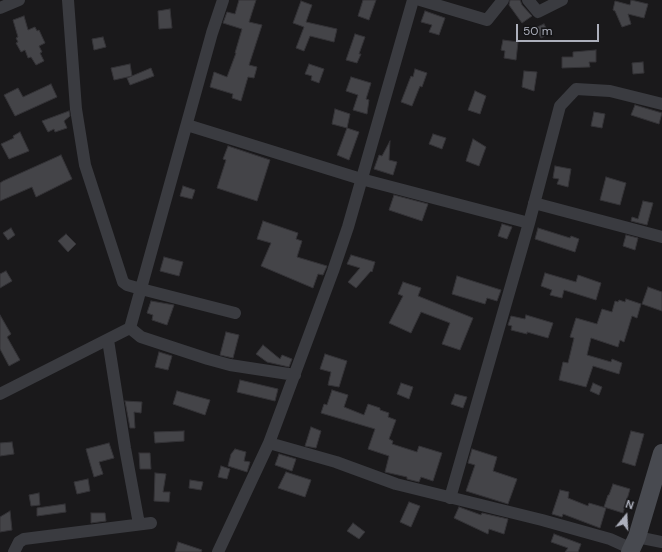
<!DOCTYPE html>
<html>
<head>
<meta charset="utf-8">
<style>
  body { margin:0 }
  #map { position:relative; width:662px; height:552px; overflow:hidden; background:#1a191b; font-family:"DM Sans",sans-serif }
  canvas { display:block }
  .north { position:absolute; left:606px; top:496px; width:40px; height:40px; -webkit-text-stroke:3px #141416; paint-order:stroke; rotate:18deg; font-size:11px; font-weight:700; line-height:16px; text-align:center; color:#acafbb }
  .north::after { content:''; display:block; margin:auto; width:14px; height:18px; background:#acafbb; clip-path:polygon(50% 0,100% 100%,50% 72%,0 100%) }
  .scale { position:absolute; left:516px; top:24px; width:83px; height:18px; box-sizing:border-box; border:2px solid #acafbb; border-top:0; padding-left:5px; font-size:12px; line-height:14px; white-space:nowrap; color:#acafbb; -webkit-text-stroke:3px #141416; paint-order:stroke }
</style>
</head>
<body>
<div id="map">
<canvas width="662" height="552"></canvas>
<div class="north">N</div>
<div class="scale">50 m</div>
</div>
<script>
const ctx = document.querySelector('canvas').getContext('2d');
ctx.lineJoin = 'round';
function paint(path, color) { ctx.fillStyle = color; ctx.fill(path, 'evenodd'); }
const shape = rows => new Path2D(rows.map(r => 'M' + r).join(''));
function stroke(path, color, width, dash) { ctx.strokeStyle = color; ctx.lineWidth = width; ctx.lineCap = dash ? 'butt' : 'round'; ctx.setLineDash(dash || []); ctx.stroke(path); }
const building = shape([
  [239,0,256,0,249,22,262,25,249,65,257,67,254,78,248,77,241,101,232,98,233,94,210,87,214,72,227,77,236,53,235,53,242,29,223,23,227,12,235,14,239,0],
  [363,0,376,0,369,20,358,16,363,0],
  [510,0,520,0,522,5,532,16,522,23,509,5,510,0],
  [631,0,648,4,644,18,628,14,631,24,622,27,615,11,613,10,615,1,630,5,631,0],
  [301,1,312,5,306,22,337,29,334,42,310,36,304,51,296,48,304,27,293,23,301,1],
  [170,9,172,28,159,29,158,11,170,9],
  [425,11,445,18,439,35,429,32,432,25,421,22,425,11],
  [24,16,28,30,35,27,37,31,39,30,45,43,39,46,42,52,40,53,44,61,36,65,31,57,28,58,25,50,21,52,16,43,18,42,16,38,18,37,13,20,24,16],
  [544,24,549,34,541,38,535,28,544,24],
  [355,34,365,37,359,54,361,54,357,63,346,60,355,34],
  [103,37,106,47,94,50,92,39,103,37],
  [503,40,518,42,516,60,504,58,505,51,501,50,503,40],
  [596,50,596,62,589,62,590,67,562,68,562,57,573,57,573,52,596,50],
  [643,62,644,73,633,74,632,63,643,62],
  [130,64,132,76,151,68,154,76,130,85,127,78,132,76,114,80,111,68,130,64],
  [309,64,324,69,319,83,311,80,312,76,305,74,309,64],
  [415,69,427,73,422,87,420,86,412,106,401,102,411,76,413,77,415,69],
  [524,71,537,72,534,91,522,87,524,71],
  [351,77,371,83,366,99,369,100,367,114,353,110,358,95,346,91,351,77],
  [51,84,57,97,15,116,4,95,18,88,23,97,51,84],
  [475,91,486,96,480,114,468,110,475,91],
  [635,105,662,113,659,124,631,115,635,105],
  [335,109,350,114,347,128,332,124,335,109],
  [69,111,70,116,64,121,67,128,55,132,54,129,48,132,42,121,69,111],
  [594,112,605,114,602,128,591,126,594,112],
  [347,128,359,132,349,160,337,155,347,128],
  [20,132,29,151,9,159,1,144,14,138,13,136,20,132],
  [433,134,446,138,442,149,429,144,433,134],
  [473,139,486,147,479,166,466,161,473,139],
  [390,141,389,160,397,162,393,175,374,169,379,155,382,156,390,141],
  [228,146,270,160,257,201,217,188,226,160,223,159,228,146],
  [61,155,72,179,36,197,32,187,0,201,0,183,3,181,61,155],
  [555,166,571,169,568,187,557,184,559,179,553,178,555,166],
  [606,177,626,183,620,205,600,200,606,177],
  [183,186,195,190,192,199,180,196,183,186],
  [394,195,428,204,422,221,389,210,394,195],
  [643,201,653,203,647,225,631,221,632,217,638,219,643,201],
  [263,221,298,233,296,239,302,241,297,257,327,266,323,275,318,274,313,288,261,266,271,243,257,239,263,221],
  [502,224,512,227,507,239,498,236,502,224],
  [11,228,15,235,8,240,3,233,11,228],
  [538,228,570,238,571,236,579,239,575,252,535,239,538,228],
  [66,234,76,244,68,252,58,241,66,234],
  [626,235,638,238,635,250,623,246,626,235],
  [351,255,375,262,372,272,371,271,356,288,348,282,360,268,347,264,351,255],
  [164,257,183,262,179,276,160,271,164,257],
  [6,271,12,281,0,288,0,274,6,271],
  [545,273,576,282,578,275,601,283,596,300,564,290,562,298,550,295,552,290,541,286,545,273],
  [457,276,501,290,497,301,487,298,485,304,452,294,457,276],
  [403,282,421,288,418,296,473,318,460,350,442,344,450,323,421,312,411,333,389,323,403,296,398,294,403,282],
  [648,287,662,292,662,311,642,304,648,287],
  [626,299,641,304,637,318,632,316,624,342,620,340,618,347,591,338,587,355,611,362,612,359,622,363,619,374,593,366,586,387,559,380,563,362,568,363,574,338,570,337,576,318,597,324,602,309,612,312,615,301,618,302,619,300,625,302,626,299],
  [151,301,174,305,167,325,152,320,153,315,147,313,151,301],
  [0,315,11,334,7,337,20,360,9,366,0,349,0,315],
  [526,315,553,323,548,338,527,332,527,334,511,330,512,326,508,325,511,316,525,319,526,315],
  [226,332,239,335,233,358,220,355,226,332],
  [263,345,280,359,282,355,292,359,289,367,267,362,256,354,263,345],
  [159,352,172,356,168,370,155,367,159,352],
  [325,354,347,361,339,387,328,385,331,372,320,369,325,354],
  [240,380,278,389,275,401,237,392,240,380],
  [401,383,413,387,409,399,397,394,401,383],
  [593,383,602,387,599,395,590,391,593,383],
  [332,390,348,395,344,407,364,415,368,404,380,408,380,410,389,413,388,417,396,420,389,439,393,441,392,444,417,452,419,446,442,453,433,481,421,477,419,482,407,479,407,477,385,472,389,456,368,449,375,429,321,413,324,404,327,405,332,390],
  [177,391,210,400,205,415,173,404,177,391],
  [455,394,467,397,463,408,451,404,455,394],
  [125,401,142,402,141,413,134,412,135,428,130,428,125,401],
  [311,427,321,431,316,448,305,446,311,427],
  [184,431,184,441,155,443,154,432,184,431],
  [631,431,644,434,635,466,622,462,631,431],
  [12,442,14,454,0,456,0,443,12,442],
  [109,443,114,458,99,462,103,474,94,477,86,449,109,443],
  [235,449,246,452,244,461,250,462,247,472,228,466,231,454,235,449],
  [472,449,497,457,493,471,517,479,508,504,466,491,475,465,468,463,472,449],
  [139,453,150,453,151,469,140,469,139,453],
  [279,454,296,459,292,471,275,465,279,454],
  [221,466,230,469,227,479,218,477,221,466],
  [286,472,311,480,305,497,278,488,286,472],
  [155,473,166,474,163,492,170,492,169,502,154,501,155,473],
  [88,479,90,491,77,494,74,482,88,479],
  [190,480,203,482,201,490,189,488,190,480],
  [613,484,630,489,623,513,604,507,608,495,609,495,613,484],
  [560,490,569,492,568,498,588,506,589,503,606,508,600,528,563,514,562,517,552,514,560,490],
  [39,493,40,505,31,506,29,495,39,493],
  [409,502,420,506,411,527,400,522,409,502],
  [65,504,66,512,37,516,37,508,65,504],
  [459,507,481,515,482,513,508,519,504,534,489,529,488,534,454,518,459,507],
  [10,511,12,530,0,532,0,517,10,511],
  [91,513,105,513,106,521,91,523,91,513],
  [353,523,365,532,359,539,347,531,353,523],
  [554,534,581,544,578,552,565,552,568,548,551,542,554,534],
  [178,542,202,550,201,552,175,552,178,542]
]);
const street = shape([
  [68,0,76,109,85,165,123,282,127,285,141,289,235,313],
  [413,0,348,227,333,271,269,443,336,462,396,484,542,520,610,539,632,549],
  [420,0,487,20,503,0],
  [528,0,538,12,562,0],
  [0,8,19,0],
  [187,125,361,179,529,223],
  [534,203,662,237],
  [130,328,141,337,208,359,230,365,295,375],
  [108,340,125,448,139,524],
  [0,394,130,328,212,33,223,0],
  [450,498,529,223,560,106,576,89,610,91,662,104],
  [637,537,662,542],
  [14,552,19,542,24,539,151,523],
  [218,552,269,443]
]);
const secondary = shape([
  [630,552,637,537,662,453]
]);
paint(building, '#444448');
stroke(building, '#343337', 1);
stroke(street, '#3a3b40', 12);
stroke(secondary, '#484a50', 18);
</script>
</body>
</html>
